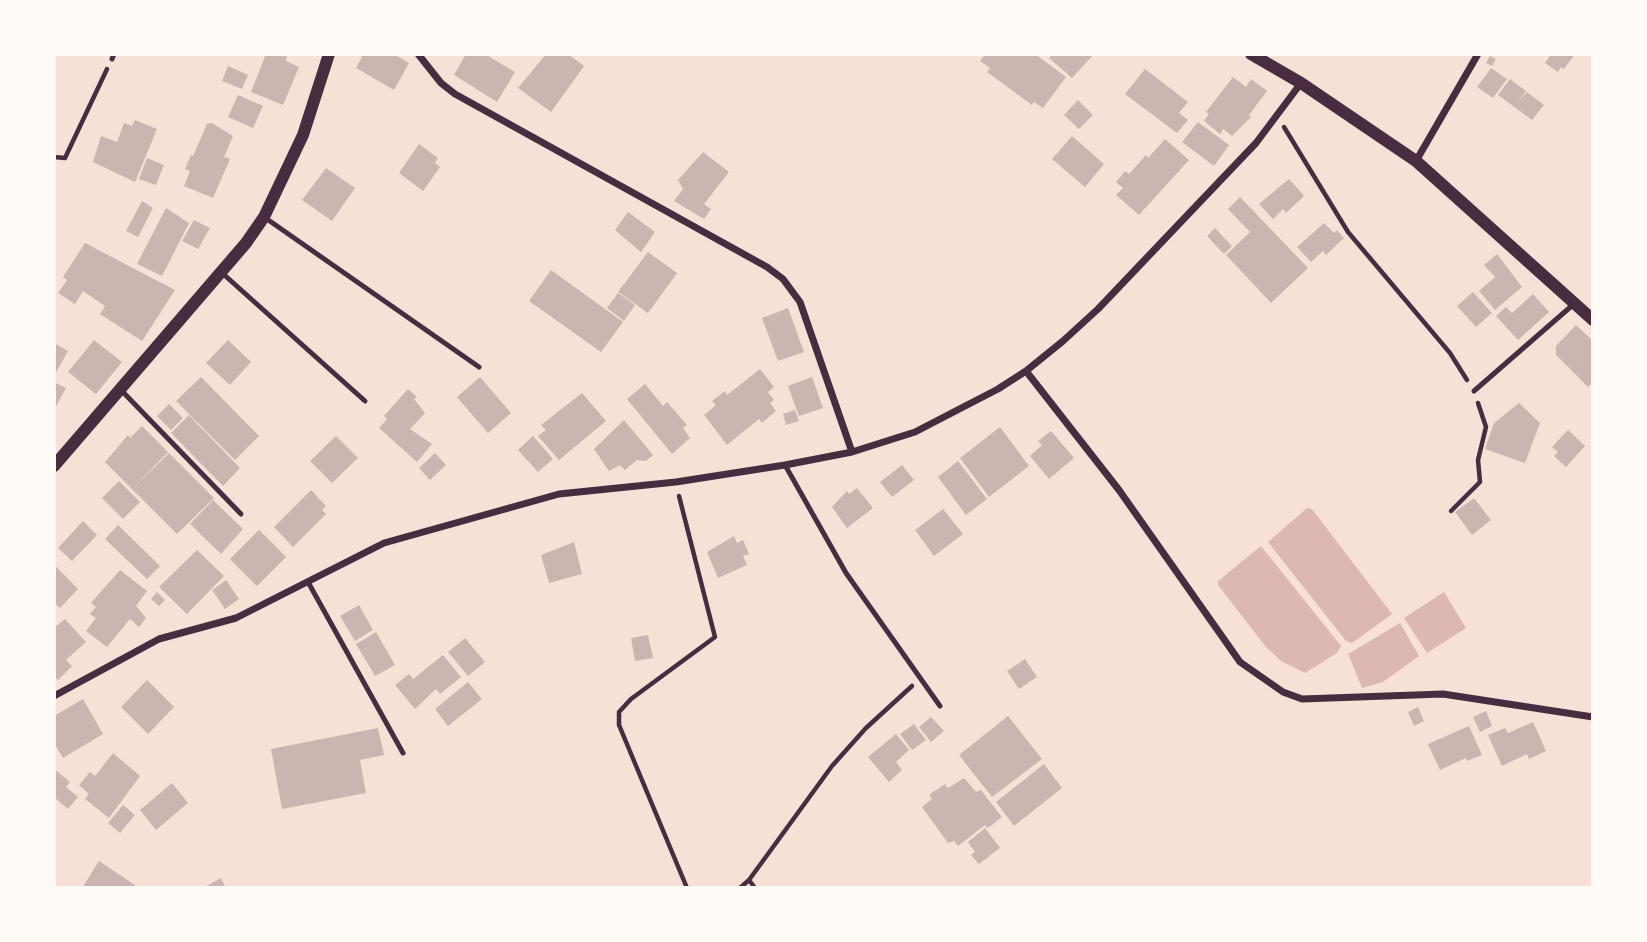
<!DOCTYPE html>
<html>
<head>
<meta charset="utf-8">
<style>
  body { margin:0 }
  #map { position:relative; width:1647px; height:942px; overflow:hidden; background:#f7e1d7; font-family:"Golos Text",sans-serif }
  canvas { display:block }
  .frame { position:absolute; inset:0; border:56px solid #fffaf5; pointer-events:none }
</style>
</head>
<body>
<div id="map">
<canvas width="1647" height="942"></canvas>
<div class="frame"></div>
</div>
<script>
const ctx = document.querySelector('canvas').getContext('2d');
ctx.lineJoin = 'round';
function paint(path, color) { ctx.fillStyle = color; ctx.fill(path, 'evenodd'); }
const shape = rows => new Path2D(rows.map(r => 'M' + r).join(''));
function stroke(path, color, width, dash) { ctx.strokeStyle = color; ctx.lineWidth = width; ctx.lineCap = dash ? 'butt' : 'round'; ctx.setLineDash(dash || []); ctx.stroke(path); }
const water = shape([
  [1307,508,1312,509,1392,614,1352,643,1346,641,1268,542],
  [1261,546,1341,646,1337,653,1305,673,1281,661,1266,647,1218,585,1218,581],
  [1444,592,1466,628,1427,653,1404,618],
  [1400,623,1419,656,1383,682,1362,688,1348,654]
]);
const building = shape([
  [266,54,287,54,286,61,299,67,283,105,251,92],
  [357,54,394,54,409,63,394,90,356,68,362,57],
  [466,54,485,54,515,72,497,102,454,75],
  [546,54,568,54,584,66,551,112,518,88],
  [985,54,1035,54,1066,77,1043,108,1034,102,1032,105,987,72,990,68,980,61],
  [1053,54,1094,54,1072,78,1049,58],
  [1551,54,1575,54,1564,69,1561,67,1558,72,1545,63],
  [1490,56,1496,59,1492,66,1486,63],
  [228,66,248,75,242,89,222,81],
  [1491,68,1507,79,1493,98,1477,87],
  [1145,69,1188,102,1179,113,1188,120,1177,133,1125,94],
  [1233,77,1246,87,1251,79,1267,91,1249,115,1251,117,1232,136,1223,129,1220,134,1204,121,1209,114,1206,112],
  [1510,79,1526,91,1518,102,1527,92,1544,105,1532,120,1498,95],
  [238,95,263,106,253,128,228,117],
  [1078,100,1093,115,1079,129,1064,115],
  [135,120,157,129,135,182,93,162,101,136,117,142,124,123,132,126],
  [1198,122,1229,145,1214,166,1182,142],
  [212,123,233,136,224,157,230,159,213,198,184,186,190,171,185,169,191,155,193,156,207,124],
  [1072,136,1104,164,1085,187,1052,159],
  [1165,139,1189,160,1139,215,1116,195,1123,188,1116,182,1125,171,1129,174,1146,155,1148,158],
  [419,144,438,158,435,163,440,167,423,191,399,173],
  [703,152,729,172,704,204,711,209,704,219,674,201,683,189,678,180],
  [147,158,164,165,156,185,139,179],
  [326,168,355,188,332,221,302,200],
  [1289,179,1304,196,1286,213,1283,209,1273,219,1259,204],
  [1240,197,1308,268,1271,303,1226,255,1250,232,1228,209],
  [142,201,153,208,138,237,126,231],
  [166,208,189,223,162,276,137,264],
  [628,212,655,232,641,252,615,230],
  [194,220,210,228,198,249,182,241],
  [1324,223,1334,233,1337,230,1344,238,1326,255,1323,251,1311,262,1297,247],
  [1215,228,1232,246,1224,254,1207,236],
  [85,243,175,290,142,341,100,314,105,306,83,291,75,304,58,293,67,280,63,277],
  [648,252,677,273,648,313,618,292],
  [1497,254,1522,287,1495,310,1479,291,1495,277,1484,265],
  [551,270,623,322,601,352,529,301],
  [1473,292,1492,313,1476,327,1457,306],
  [618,293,635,305,624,321,607,308],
  [1533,294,1549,312,1518,340,1496,316,1506,307,1512,313],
  [788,308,804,352,778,361,762,318],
  [1576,325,1593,341,1593,382,1588,387,1556,355,1556,346],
  [94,340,122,362,96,394,68,372],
  [228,340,251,362,230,385,206,363],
  [54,343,68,351,54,376],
  [760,369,774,387,768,392,774,400,770,403,776,411,762,423,759,419,727,445,704,415,716,405,712,401,725,391,727,395],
  [201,377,259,436,235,460,176,401],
  [480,377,511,413,488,433,457,397],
  [812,377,823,408,799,416,788,386],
  [54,382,66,388,54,410],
  [645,384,663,406,667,402,687,425,683,428,690,438,672,454,627,399],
  [408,389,417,397,414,399,425,413,410,429,432,444,417,462,379,428,387,419,384,416],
  [582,393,606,421,559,460,538,436,546,430,541,425],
  [1519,403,1540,423,1525,463,1485,449,1494,423],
  [169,404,183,418,171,430,157,416],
  [795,410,799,421,786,425,783,414],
  [189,415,240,468,223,486,171,433],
  [624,420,653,455,646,461,637,460,625,470,620,465,609,471,594,449],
  [142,426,168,452,132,489,105,462,128,435,130,438],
  [1000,427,1029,466,989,497,960,458],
  [1568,430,1585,446,1566,467,1554,456,1558,452,1552,447],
  [1051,431,1074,458,1049,479,1030,456,1042,445,1038,441],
  [336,436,358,458,332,483,310,461],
  [533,436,553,459,538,472,518,450],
  [169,453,214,498,177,534,132,489],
  [435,453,446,465,430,480,419,468],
  [958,461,987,499,966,515,938,477],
  [902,465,914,480,892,497,880,482],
  [119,481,140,502,123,519,102,498],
  [857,488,873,508,847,528,832,507,847,491,849,494],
  [311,490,326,506,322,510,326,514,293,547,274,527],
  [1474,498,1491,520,1472,535,1455,512],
  [213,500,243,529,221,554,190,524],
  [943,509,963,534,934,556,915,530],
  [83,521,97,535,72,561,58,548],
  [118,525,160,566,147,579,105,539],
  [259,530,286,557,257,586,230,559],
  [734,536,737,543,743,540,749,554,743,556,747,565,718,578,707,552],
  [574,542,582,574,549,583,541,555],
  [197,550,224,576,187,614,159,587],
  [56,567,78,589,60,608,54,603],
  [120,570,147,591,136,606,146,618,139,627,130,619,107,647,86,631,96,618,90,614,96,607,91,603],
  [226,580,239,599,225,609,212,590],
  [157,592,165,600,159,606,151,599],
  [359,605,373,630,355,641,340,616],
  [65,619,86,642,66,660,72,666,58,680,54,676,54,628],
  [376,632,395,665,375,676,356,644],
  [648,635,653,658,635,661,631,638],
  [465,638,485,662,468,676,448,652],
  [443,655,461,677,440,694,436,689,415,709,395,685,409,674,413,679],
  [1025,659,1037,677,1019,689,1007,671],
  [147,680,174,707,148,734,121,707],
  [468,682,482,699,448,726,435,709],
  [83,699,103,734,63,758,54,743,54,716],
  [1418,707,1424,721,1414,726,1408,712],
  [1486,711,1492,726,1480,732,1473,717],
  [1008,716,1042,759,992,797,959,755],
  [931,717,944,731,931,742,919,727],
  [1533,722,1546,751,1529,759,1527,754,1502,766,1488,735,1505,728,1508,733],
  [914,724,926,740,912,750,900,734],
  [1469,726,1482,755,1467,761,1466,758,1440,770,1428,744],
  [378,728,384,755,360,760,366,793,282,809,271,749],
  [896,734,909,750,896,762,902,770,889,782,868,757],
  [113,753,140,776,109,818,85,799,89,794,79,785,90,772,95,776],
  [1044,764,1062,788,1014,826,996,802],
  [54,769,70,782,66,787,78,797,68,809,54,797],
  [964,778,976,792,981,790,1002,817,988,828,985,825,958,846,954,841,948,843,922,807,932,799,929,795,945,784,948,788],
  [172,783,188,803,156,830,140,810],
  [123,805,135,815,120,833,108,823],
  [985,828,1000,848,979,864,971,855,975,852,968,842],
  [99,861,135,885,133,888,82,888],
  [221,878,226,888,203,888]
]);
const path = shape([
  [1284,127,1348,232,1450,353,1467,380],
  [54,157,65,158,107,69],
  [679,496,715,637,631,699,619,712,619,725,687,888],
  [1451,511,1480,482,1478,460,1486,427,1478,403],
  [749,880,832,766,866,728,912,686],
  [740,888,749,880,755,888]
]);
const service = shape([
  [112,59,114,54],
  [264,217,479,367],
  [221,272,365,401],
  [120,389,241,514],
  [1474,391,1575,303],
  [785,465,846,573,940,706],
  [308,582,403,753]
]);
const minor = shape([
  [418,54,441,83,455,94,767,267,783,279,800,302,852,452],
  [1416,161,1478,54],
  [1026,371,1119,490,1240,662,1283,692,1302,699,1443,694,1593,717],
  [54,696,159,639,236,618,384,543,559,494,676,482,785,465,852,452,915,432,998,389,1026,371,1063,341,1098,309,1256,143,1301,83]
]);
const tertiary = shape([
  [1251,54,1301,83,1416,161,1593,320],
  [54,466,246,243,264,217,303,135,329,54]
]);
paint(water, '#dcb8b0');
paint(building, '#ccb4b1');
stroke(path, '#4a2c40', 4.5);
stroke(service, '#4a2c40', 5);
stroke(minor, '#4a2c40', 7);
stroke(tertiary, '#4a2c40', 12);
</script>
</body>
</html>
